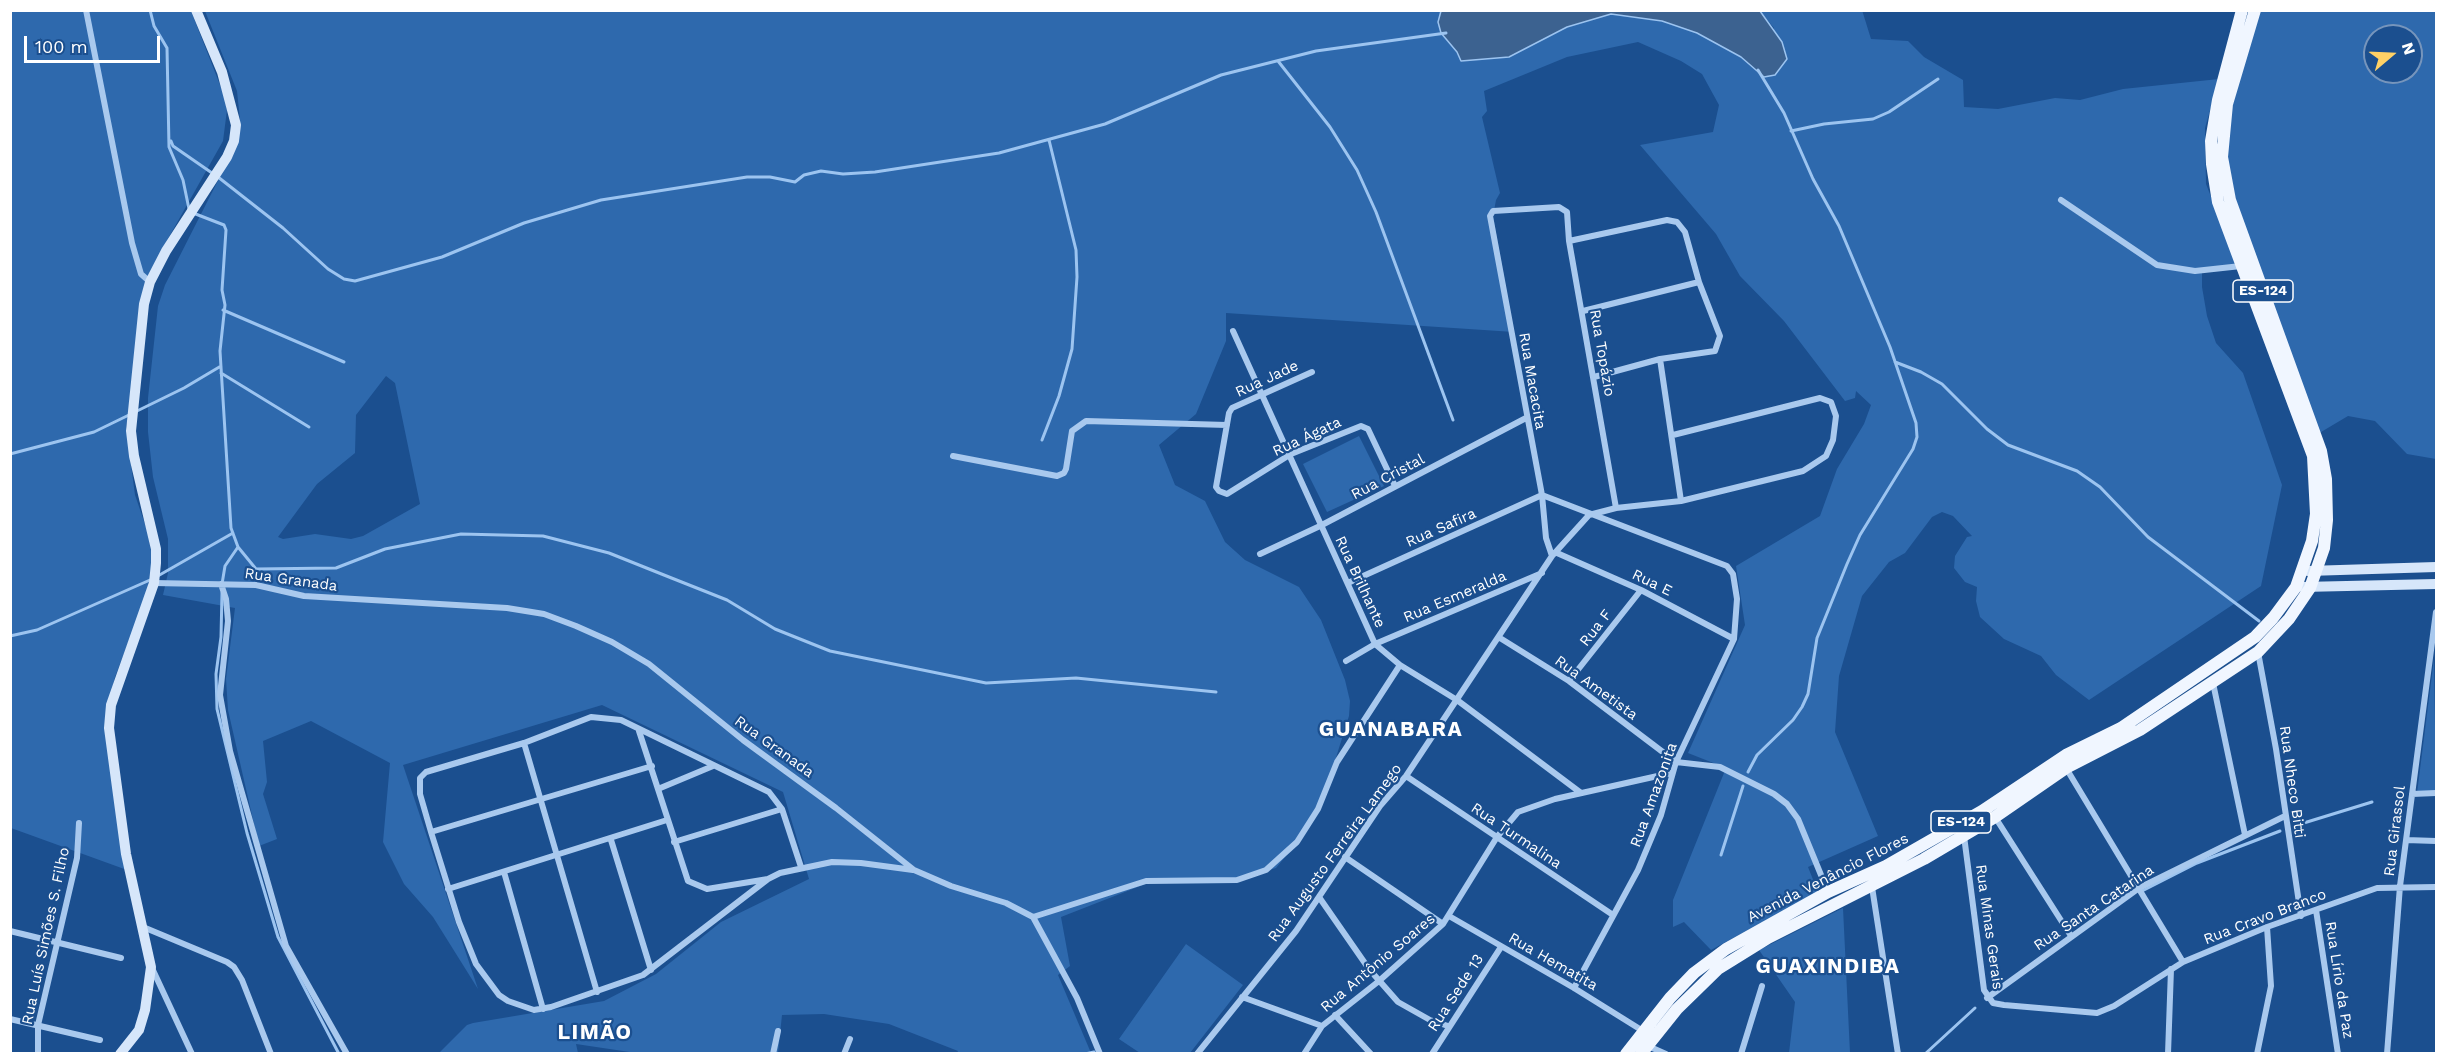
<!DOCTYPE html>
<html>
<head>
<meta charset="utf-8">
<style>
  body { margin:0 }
  #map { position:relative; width:2447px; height:1064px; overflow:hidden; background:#1b4f8f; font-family:"Work Sans",sans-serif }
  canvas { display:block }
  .frame { position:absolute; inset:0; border:12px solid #fff; pointer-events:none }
  .north { position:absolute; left:2363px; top:24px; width:60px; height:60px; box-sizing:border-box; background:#1b4f8f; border:2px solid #7695bc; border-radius:50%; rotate:71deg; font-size:16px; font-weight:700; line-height:24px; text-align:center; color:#fff }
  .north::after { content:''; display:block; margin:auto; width:21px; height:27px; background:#ffd166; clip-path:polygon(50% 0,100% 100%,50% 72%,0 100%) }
  .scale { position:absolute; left:24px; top:36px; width:136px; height:27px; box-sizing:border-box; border:3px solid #fff; border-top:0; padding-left:8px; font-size:18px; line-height:21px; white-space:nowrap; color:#fff; -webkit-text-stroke:4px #1b4f8f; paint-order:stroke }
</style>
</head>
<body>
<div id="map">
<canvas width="2447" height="1064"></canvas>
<div class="frame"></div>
<div class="north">N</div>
<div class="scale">100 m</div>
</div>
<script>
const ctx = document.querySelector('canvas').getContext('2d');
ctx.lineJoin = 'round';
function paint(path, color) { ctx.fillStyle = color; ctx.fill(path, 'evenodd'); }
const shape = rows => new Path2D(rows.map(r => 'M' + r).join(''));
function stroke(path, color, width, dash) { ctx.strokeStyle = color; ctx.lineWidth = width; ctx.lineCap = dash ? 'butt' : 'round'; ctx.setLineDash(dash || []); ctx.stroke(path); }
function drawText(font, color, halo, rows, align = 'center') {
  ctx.font = font + ' "Work Sans",sans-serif'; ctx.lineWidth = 4.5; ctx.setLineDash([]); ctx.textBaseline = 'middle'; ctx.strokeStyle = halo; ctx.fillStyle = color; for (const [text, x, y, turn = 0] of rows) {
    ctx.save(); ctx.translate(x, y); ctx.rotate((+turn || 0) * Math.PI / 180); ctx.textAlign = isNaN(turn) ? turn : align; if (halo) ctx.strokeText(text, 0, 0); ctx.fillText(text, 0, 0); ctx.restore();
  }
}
const green = shape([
  [1441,10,1441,33,1457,52,1509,57,1567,27,1611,14,1662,21,1697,33,1741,57,1764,77,1774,28,1760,11,1862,10,1871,39,1908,41,1924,57,1963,80,1964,107,1998,109,2055,98,2080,100,2123,89,2219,79,2205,128,2206,184,2239,268,2202,272,2202,287,2207,316,2216,343,2243,373,2282,485,2261,586,2089,700,2056,675,2041,656,2004,639,1980,617,1976,601,1977,587,1965,582,1954,568,1955,556,1967,537,1972,536,1953,516,1942,512,1932,517,1905,553,1889,562,1862,596,1839,676,1835,732,1878,836,1808,867,1818,892,1711,950,1684,922,1673,927,1673,900,1726,768,1688,753,1745,625,1736,566,1820,516,1837,469,1864,424,1871,405,1856,391,1855,398,1845,401,1784,321,1740,276,1716,234,1640,145,1713,132,1719,105,1702,74,1681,61,1638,42,1567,57,1484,91,1487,111,1482,117,1500,193,1496,200,1493,216,1514,332,1226,313,1226,341,1196,414,1159,445,1175,485,1205,501,1225,542,1245,560,1299,587,1321,620,1345,680,1350,701,1349,716,1323,799,1298,841,1276,868,1232,881,1153,881,1061,917,1070,966,1058,975,1091,1053,957,1053,958,1051,889,1024,824,1014,782,1015,778,1053,643,1054,576,1044,578,1053,439,1053,467,1025,473,1023,604,1001,656,974,721,922,809,879,783,792,602,705,403,765,478,989,433,917,404,884,383,842,390,763,311,721,263,741,267,782,263,794,277,839,259,846,228,710,226,679,235,608,163,595,168,573,168,539,153,477,148,432,148,398,158,306,165,285,235,147,240,120,237,91,205,11],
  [386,376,395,383,420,504,363,536,351,539,315,534,283,539,278,537,317,484,355,453,356,415],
  [11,11,191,11,224,95,227,110,223,141,156,260,126,427,135,495,147,530,153,561,147,593,115,677,109,701,127,870,11,828],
  [2255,11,2436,11,2436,459,2407,454,2375,421,2348,416,2316,435,2242,232,2224,140],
  [2375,36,2411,36,2411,72,2375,72],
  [1359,436,1384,486,1327,512,1303,464],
  [2434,659,2436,792,2417,793],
  [1843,908,1850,1053,1789,1053,1795,1002,1759,950],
  [1186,944,1243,985,1190,1053,1140,1053,1119,1039]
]);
const water = shape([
  [1441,11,1760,11,1782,42,1787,59,1775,75,1764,77,1741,57,1697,33,1662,21,1611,14,1567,27,1509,57,1461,61,1457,52,1441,33,1438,22,1441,11]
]);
const stream = shape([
  [150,10,154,26,167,48,169,147,183,180,189,209],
  [1278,61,1330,127,1357,170,1376,212,1453,420],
  [1791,131,1824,124,1873,119,1889,112,1938,79],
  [171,141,173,146,212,173],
  [218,177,283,228,328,269,344,279,355,281,442,257,524,223,601,200,747,177,770,177,795,182,804,175,821,171,843,174,875,172,999,153,1105,124,1221,75,1316,51,1446,33],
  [193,213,224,225,226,230,222,290,225,305,220,351,231,528,238,547,256,569,336,568,385,549,461,534,543,536,609,553,669,577,727,600,775,629,830,651,986,683,1076,678,1216,692],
  [223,310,344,362],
  [1895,362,1921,372,1942,384,1987,429,2008,445,2077,471,2100,487,2148,537,2259,621],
  [221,373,309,427],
  [137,411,184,388,221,366],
  [1042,440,1059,396,1072,349,1077,277,1076,250,1049,140],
  [10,454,94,432,131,414],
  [156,577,233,533],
  [222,584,225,566,238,547],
  [222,593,221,637,216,674,217,709,247,833,278,937,339,1054],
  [10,636,37,630,150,580],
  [1748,772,1757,755,1793,720,1802,707,1808,694,1817,638,1847,564,1860,535,1913,449,1917,437,1916,423,1890,347,1839,226,1813,179,1784,113,1758,70],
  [2294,826,2372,802],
  [1721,855,1743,786],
  [2142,891,2197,863,2280,831],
  [1085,1054,1094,1052],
  [1925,1054,1975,1008]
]);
const street = shape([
  [86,10,132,243,141,274,150,282],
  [2061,200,2157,265,2195,271,2241,266],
  [1569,241,1667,220,1677,222,1685,232,1699,282,1720,336,1715,351,1660,359,1594,377],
  [1583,311,1699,282],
  [1233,331,1375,644,1400,665,1457,700,1581,793],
  [1660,359,1681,501],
  [1312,372,1232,408,1229,413,1216,487,1219,491,1227,494,1291,454,1361,426,1368,429,1395,486],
  [953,456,1057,476,1064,473,1066,469,1072,431,1086,421,1227,425],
  [1557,553,1641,590,1734,639],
  [1260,554,1320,526,1526,418],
  [1552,556,1546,538,1542,495,1490,216,1493,211,1559,207,1567,212,1569,241,1616,508],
  [1350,582,1542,495,1727,566,1733,574,1737,599,1734,639,1676,762,1661,815,1638,870,1574,988],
  [154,583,256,585,304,596,507,608,544,614,576,626,612,642,649,664,743,740,836,808,914,870,951,886,1006,903,1033,917,1146,881,1237,880,1266,870,1297,842,1318,809,1337,762,1400,665],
  [221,584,226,599,228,621,220,695,230,751,286,946,347,1054],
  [1500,638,1569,681,1676,762,1720,767,1774,794,1787,804,1798,819,1828,892],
  [2258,652,2276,749,2301,916],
  [1346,661,1375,644,1542,573],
  [1569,681,1641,590],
  [2213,683,2245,835],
  [639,731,688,881,707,889,768,879],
  [524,743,597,992],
  [2066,768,2183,962],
  [1406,776,1613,915],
  [658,789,713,766],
  [2412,794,2436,793],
  [1995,817,2071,936],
  [431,832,652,766],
  [1964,836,1984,990,1993,1003,2004,1005,2097,1013,2114,1006,2183,962,2267,927,2377,888,2436,887],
  [611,840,651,970],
  [2406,840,2436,841],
  [674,842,782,809],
  [1345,857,1443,924],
  [801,867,782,809,769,792,621,720,591,717,524,743,426,772,420,778,420,794,431,832,459,922,476,964,499,995,508,1001,534,1010,551,1007,643,975,768,879,780,873,832,862,861,863,913,870],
  [504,872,543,1009],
  [1872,887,1898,1054],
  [448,889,667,820],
  [1319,897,1369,969,1398,1002,1430,1020,1448,1026],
  [2316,910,2338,1054],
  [1449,916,1574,988,1643,1031],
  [1033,917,1077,998,1100,1054],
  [143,927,227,962,234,967,242,980,271,1054],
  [10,931,121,958],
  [152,968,192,1054],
  [1242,997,1322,1026],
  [1987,998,2139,888,2285,816],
  [1335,1015,1371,1054],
  [10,1019,100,1040],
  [1648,1046,1666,1054],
  [38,1054,38,1025,77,858,79,823],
  [773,1054,778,1031],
  [844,1054,850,1039],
  [1197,1054,1296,931,1380,806,1406,776,1552,556,1589,515,1616,508,1681,501,1803,471,1826,456,1833,440,1836,416,1831,402,1820,398,1673,435],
  [1304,1054,1322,1026,1379,981,1443,924,1497,837,1518,812,1555,799,1671,773],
  [1432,1054,1501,947],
  [1741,1054,1762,986],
  [2168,1054,2171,969],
  [2257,1054,2271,986,2267,927],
  [2387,1054,2400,886,2436,612]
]);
const secondary = shape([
  [2308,571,2436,567],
  [2302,587,2436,584],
  [120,1054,139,1030,145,1010,151,967,126,854,109,728,111,705,154,583,156,563,156,549,134,456,131,431,144,304,150,282,166,251,227,157,234,141,236,125,222,72,196,10]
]);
const primary = shape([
  [1626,1054,1670,998,1694,973,1726,949,1828,892,1886,866,1982,811,2066,755,2121,728,2255,637,2273,618,2296,587,2312,541,2316,514,2313,456,2228,229,2218,202,2212,164,2211,141,2218,100,2242,10],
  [1641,1054,1677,1009,1718,969,1768,938,1924,859,1995,817,2066,768,2140,730,2258,652,2289,619,2310,588,2324,548,2327,520,2326,479,2321,451,2230,200,2222,157,2227,104,2255,10]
]);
const shields = [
  [2263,291,60],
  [1961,822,60]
];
const shieldNames = [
  ["ES-124",2263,291],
  ["ES-124",1961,822]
];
const streetNames = [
  ["Rua Topázio",1602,353,80],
  ["Rua Jade",1267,379,-25],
  ["Rua Macacita",1532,381,80],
  ["Rua Ágata",1307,437,-25],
  ["Rua Cristal",1388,477,-28],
  ["Rua Safira",1441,528,-24],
  ["Rua Granada",291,580,8],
  ["Rua Brilhante",1360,582,65],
  ["Rua E",1652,583,26],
  ["Rua Esmeralda",1455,597,-23],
  ["Rua F",1596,628,-52],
  ["Rua Ametista",1596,688,36],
  ["Rua Granada",774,747,36],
  ["Rua Nheco Bitti",2292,782,82],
  ["Rua Amazonita",1654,795,-70],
  ["Rua Girassol",2395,831,-83],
  ["Rua Turmalina",1516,836,34],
  ["Rua Augusto Ferreira Lamego",1335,853,-54],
  ["Avenida Venâncio Flores",1828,878,-27],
  ["Rua Santa Catarina",2094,908,-34],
  ["Rua Cravo Branco",2265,917,-21],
  ["Rua Minas Gerais",1989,927,82],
  ["Rua Luís Simões S. Filho",46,936,-78],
  ["Rua Hematita",1553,962,30],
  ["Rua Antônio Soares",1378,963,-40],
  ["Rua Lírio da Paz",2339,980,81],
  ["Rua Sede 13",1456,993,-57]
];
const districtNames = [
  ["GUANABARA",1391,730],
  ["GUAXINDIBA",1828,967],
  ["LIMÃO",595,1033]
];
paint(green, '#2e69ad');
paint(water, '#3c6290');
stroke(water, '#9cc4f0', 1.5);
stroke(stream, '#9cc4f0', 3);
stroke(street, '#a9c9ee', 6);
stroke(secondary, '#d6e6fa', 10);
stroke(primary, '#f0f6ff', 12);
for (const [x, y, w] of shields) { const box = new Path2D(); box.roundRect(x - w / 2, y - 11, w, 22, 4.5); ctx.fillStyle = '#1b4f8f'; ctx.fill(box); stroke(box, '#fff', 1.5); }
drawText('bold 14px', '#fff', null, shieldNames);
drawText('15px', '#fff', '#1b4f8f', streetNames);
ctx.letterSpacing = '1.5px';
drawText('bold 21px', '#fff', '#1b4f8f', districtNames);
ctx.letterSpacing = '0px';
</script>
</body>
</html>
